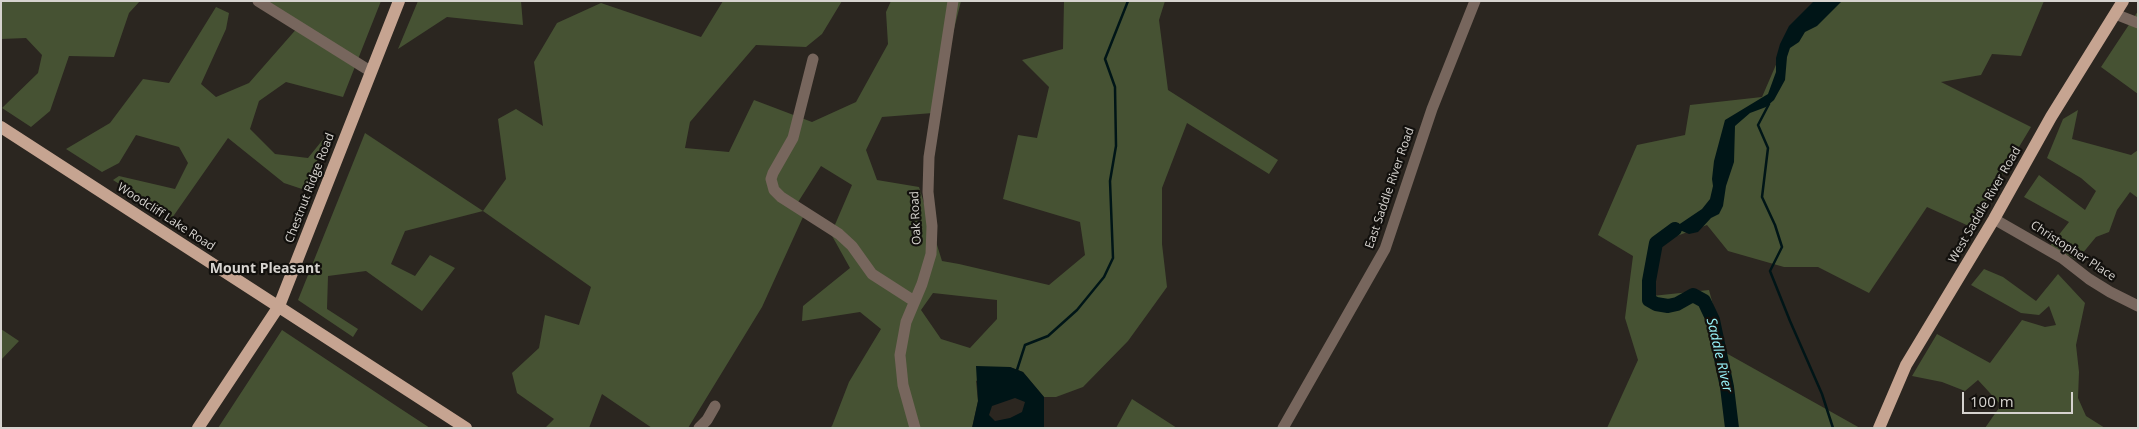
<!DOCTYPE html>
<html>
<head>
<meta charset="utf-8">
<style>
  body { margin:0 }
  #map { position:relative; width:2139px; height:429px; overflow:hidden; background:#2b2620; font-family:"Open Sans",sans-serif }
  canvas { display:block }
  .frame { position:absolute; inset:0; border:2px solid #d6d3cf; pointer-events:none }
  .scale { position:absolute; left:1962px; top:392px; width:111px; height:22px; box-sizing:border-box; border:2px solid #d6d3cf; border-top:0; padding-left:6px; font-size:15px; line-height:18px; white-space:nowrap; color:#d6d3cf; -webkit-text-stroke:4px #12100d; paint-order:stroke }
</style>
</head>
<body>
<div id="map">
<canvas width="2139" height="429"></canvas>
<div class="frame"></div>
<div class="scale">100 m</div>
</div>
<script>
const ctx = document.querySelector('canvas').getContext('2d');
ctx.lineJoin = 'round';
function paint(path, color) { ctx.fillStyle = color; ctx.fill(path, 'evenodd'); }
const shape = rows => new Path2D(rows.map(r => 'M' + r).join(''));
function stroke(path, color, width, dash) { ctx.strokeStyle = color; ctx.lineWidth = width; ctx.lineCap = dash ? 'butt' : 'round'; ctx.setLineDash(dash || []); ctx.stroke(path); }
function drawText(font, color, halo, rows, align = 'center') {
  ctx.font = font + ' "Open Sans",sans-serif'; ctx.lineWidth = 4.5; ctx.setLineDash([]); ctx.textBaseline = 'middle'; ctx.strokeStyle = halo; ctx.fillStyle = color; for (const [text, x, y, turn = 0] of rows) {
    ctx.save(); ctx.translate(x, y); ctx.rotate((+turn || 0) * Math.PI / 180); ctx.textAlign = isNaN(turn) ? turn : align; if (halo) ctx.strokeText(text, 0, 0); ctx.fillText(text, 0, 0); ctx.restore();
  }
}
const green = shape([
  [1,1,140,1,129,13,114,57,69,56,50,111,31,127,2,108,38,73,42,55,26,38,1,39],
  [261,1,381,1,343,97,286,82,259,101,250,129,275,154,308,158,329,132,305,190,284,183,228,138,172,218,113,180,119,176,175,189,188,163,179,147,136,135,119,163,102,172,66,149,110,123,143,79,169,83,216,7,229,13,226,29,201,84,216,97,249,83,299,26],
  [418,1,521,1,523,25,447,17,398,49],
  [723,1,842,1,822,34,806,47,756,45,690,122,685,148,729,152,754,100,812,122,856,102,888,44,886,12,891,1,961,1,933,113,882,117,866,150,877,180,919,187,942,261,959,264,1049,285,1085,255,1080,222,1003,199,1018,135,1037,138,1049,87,1022,60,1063,49,1064,1,1165,1,1159,20,1168,90,1278,160,1269,174,1187,123,1162,188,1162,244,1167,287,1128,341,1083,387,1056,397,1044,397,1023,372,1010,367,976,381,978,401,972,428,830,428,832,426,849,382,881,329,860,312,802,321,803,306,850,268,831,234,852,185,821,166,793,210,803,217,762,307,688,428,652,428,602,394,589,428,545,428,554,419,517,393,512,373,539,348,545,315,579,325,591,287,483,211,405,231,391,264,415,276,430,255,455,268,422,311,366,271,328,276,327,309,358,329,353,337,298,300,365,133,483,211,506,179,498,119,516,109,543,126,534,62,557,23,601,3,701,37],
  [933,293,997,300,997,319,970,348,941,339,921,310],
  [1822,1,2044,1,2021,56,1992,54,1981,75,1941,82,2031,127,1971,227,1927,207,1869,293,1818,267,1784,267,1728,251,1707,225,1660,242,1652,296,1709,290,1726,353,1860,428,1607,428,1638,360,1625,318,1633,256,1598,235,1637,145,1685,135,1690,105,1762,97,1785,44],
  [2138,11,2138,94,2101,67],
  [2078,110,2072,139,2131,155,2138,150,2138,198,2130,192,2117,210,2109,232,2096,237,2077,260,2050,246,2069,222,2024,197,2039,175,2085,210,2096,191,2081,178,2047,158,2063,119],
  [1984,269,2003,277,2036,301,2058,274,2085,303,2076,345,2079,372,2078,398,2086,416,2105,428,1985,428,2001,405,1978,380,1965,391,1942,382,1912,376,1937,334,1990,363,2022,320,2045,327,2056,325,2049,306,2039,315,2021,313,1971,285],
  [1,329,19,341,1,360],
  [282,330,401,409,430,428,218,428],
  [1132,399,1177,428,1116,428]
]);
const water = shape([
  [1814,1,1842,1,1817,26,1805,32,1799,42,1790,48,1787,57,1785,80,1774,100,1766,107,1750,113,1735,126,1734,162,1726,186,1723,206,1719,214,1711,218,1698,232,1689,234,1682,231,1676,232,1669,236,1666,243,1659,238,1702,209,1710,199,1713,186,1712,179,1714,161,1725,120,1768,94,1776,72,1776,58,1780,44,1789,26],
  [976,366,1010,367,1023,372,1044,397,1044,428,972,428,978,401],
  [1015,398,1025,402,1022,412,1010,418,995,421,989,415,992,406]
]);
const stream = shape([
  [1769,104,1758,125,1768,148,1762,197,1775,225,1782,247,1770,271,1790,321,1822,394,1833,428],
  [1017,370,1025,345,1048,336,1077,310,1104,277,1113,258,1110,181,1116,146,1115,87,1105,59,1128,1]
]);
const river = shape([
  [1675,229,1656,243,1649,281,1649,300,1656,304,1668,306,1677,304,1693,295,1704,301,1713,320,1727,387,1732,428]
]);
const minor = shape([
  [258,1,370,71],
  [2115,14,2138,23],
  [813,59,793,138,773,173,771,179,774,190,781,197,839,234,852,246,872,274,914,301],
  [1994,219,2062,258,2089,279,2110,292,2138,306],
  [699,428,707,420,715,406],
  [915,428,903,385,900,355,906,322,922,284,931,254,932,226,928,192,929,157,953,1],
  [1283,428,1385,249,1432,109,1475,1]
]);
const major = shape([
  [1,127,466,428],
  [198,428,279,306,399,1],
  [1879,428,1906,365,1994,219,2051,117,2123,1]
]);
const streetNames = [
  ["Chestnut Ridge Road",310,188,-69],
  ["East Saddle River Road",1390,188,-71],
  ["West Saddle River Road",1985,205,-60],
  ["Woodcliff Lake Road",166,217,33],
  ["Oak Road",916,218,-93],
  ["Christopher Place",2073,251,33]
];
const neighbourhoodNames = [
  ["Mount Pleasant",265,269]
];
const waterNames = [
  ["Saddle River",1719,355,77]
];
paint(green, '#465233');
paint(water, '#001517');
stroke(stream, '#001517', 2.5);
stroke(river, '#001517', 14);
stroke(minor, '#77665d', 11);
stroke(major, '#c6a491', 12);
drawText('12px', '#d6d3cf', '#12100d', streetNames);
drawText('bold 14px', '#d6d3cf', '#12100d', neighbourhoodNames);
drawText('italic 14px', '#98f3f9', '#12100d', waterNames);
</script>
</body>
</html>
